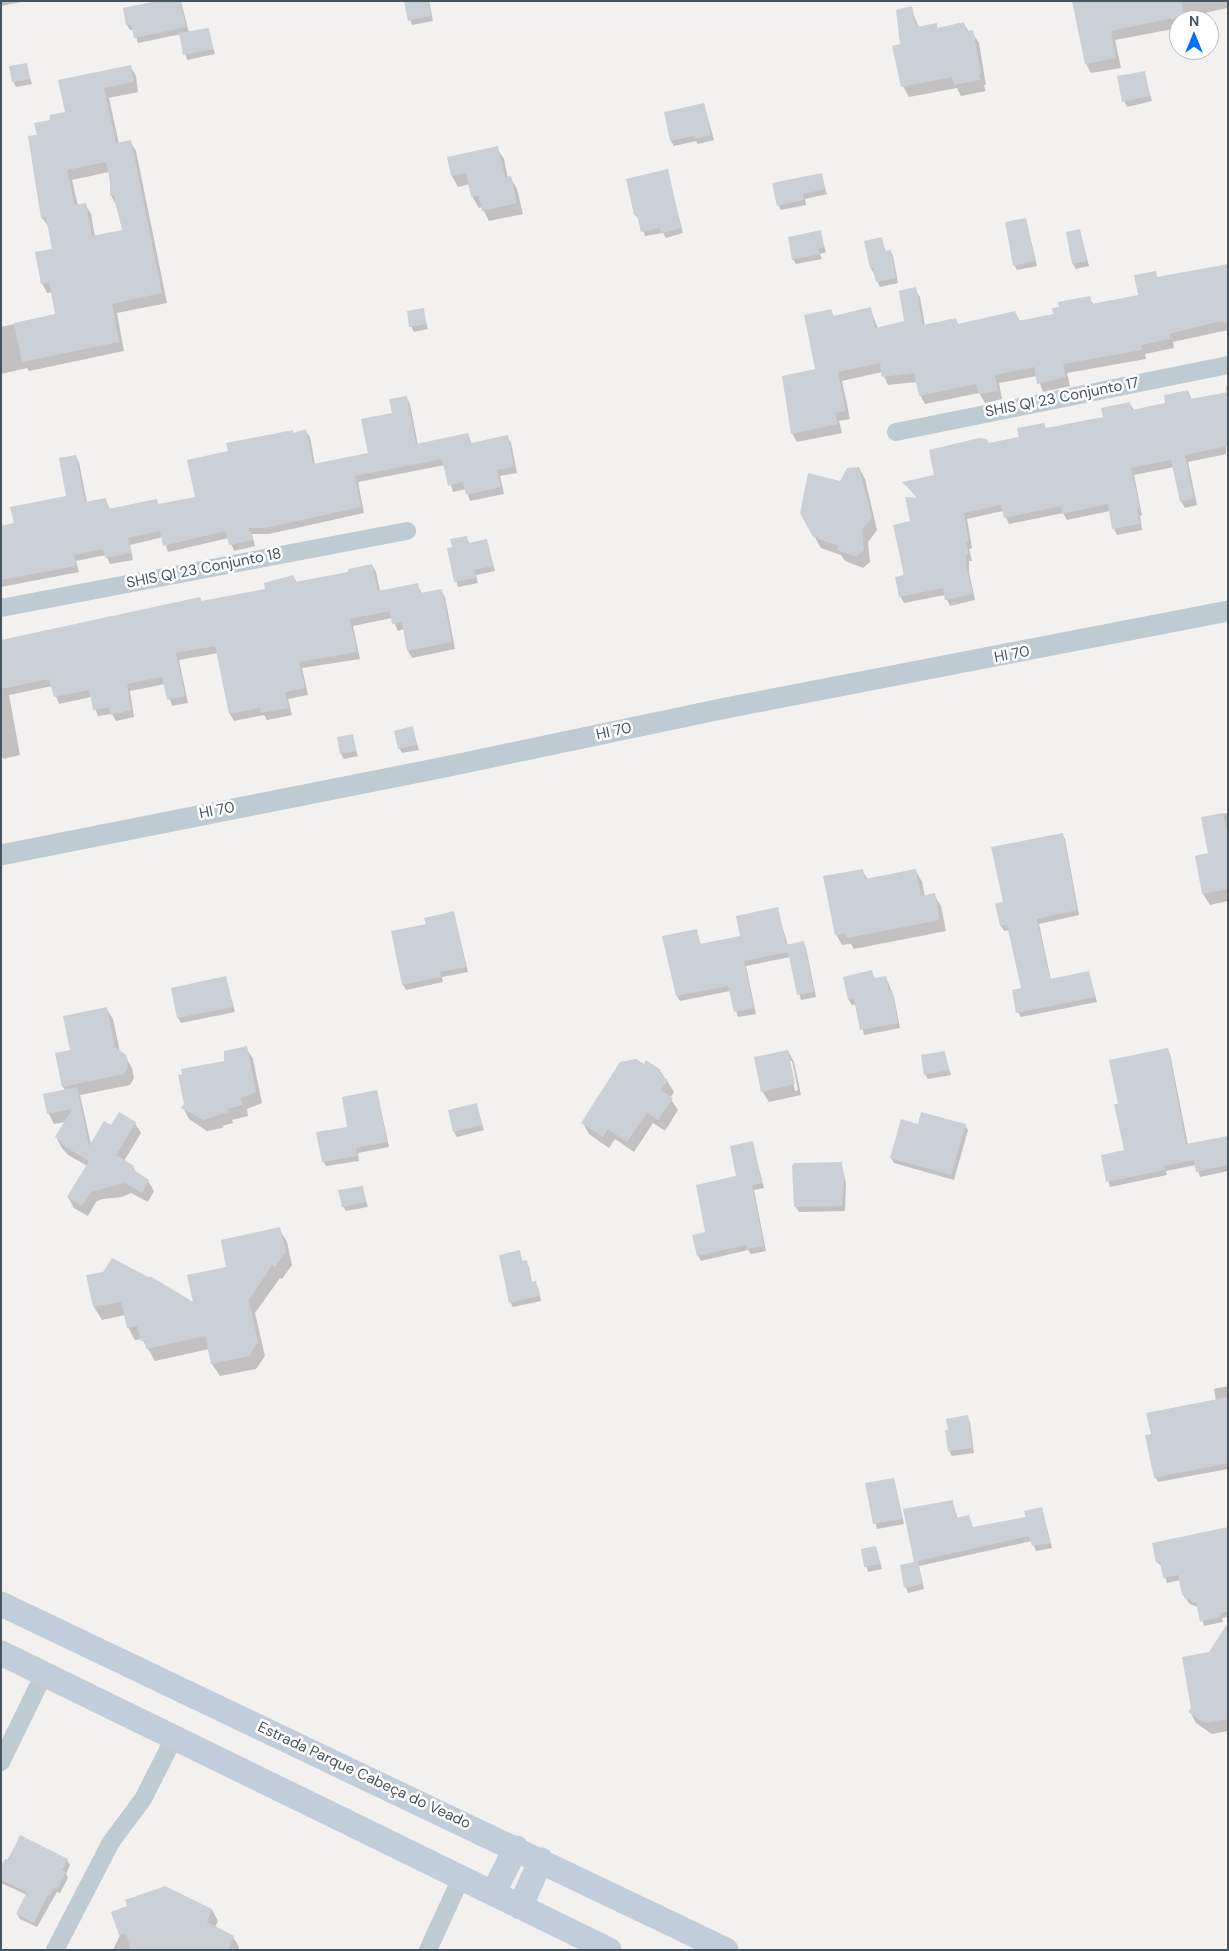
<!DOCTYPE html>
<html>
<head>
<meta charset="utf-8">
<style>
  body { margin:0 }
  #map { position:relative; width:1229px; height:1951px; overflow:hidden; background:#f3f0f0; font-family:"DM Sans",sans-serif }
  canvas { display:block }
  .frame { position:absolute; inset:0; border:2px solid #465460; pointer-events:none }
  .north { position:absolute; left:1169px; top:10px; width:50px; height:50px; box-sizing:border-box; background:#fff; border:1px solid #b5bbbf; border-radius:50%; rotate:0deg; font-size:14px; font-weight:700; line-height:20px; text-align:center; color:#465460 }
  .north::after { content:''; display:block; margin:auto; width:18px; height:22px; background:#0470f9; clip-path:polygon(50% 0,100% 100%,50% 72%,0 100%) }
</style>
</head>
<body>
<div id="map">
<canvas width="1229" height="1951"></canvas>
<div class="frame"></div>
<div class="north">N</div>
</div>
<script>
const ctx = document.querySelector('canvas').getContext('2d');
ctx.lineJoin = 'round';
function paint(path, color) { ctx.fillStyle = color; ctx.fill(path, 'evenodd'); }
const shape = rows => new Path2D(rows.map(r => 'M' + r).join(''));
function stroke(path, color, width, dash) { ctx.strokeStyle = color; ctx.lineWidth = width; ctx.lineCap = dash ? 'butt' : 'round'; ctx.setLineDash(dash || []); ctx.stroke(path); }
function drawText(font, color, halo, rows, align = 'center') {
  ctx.font = font + ' "DM Sans",sans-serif'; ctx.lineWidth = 5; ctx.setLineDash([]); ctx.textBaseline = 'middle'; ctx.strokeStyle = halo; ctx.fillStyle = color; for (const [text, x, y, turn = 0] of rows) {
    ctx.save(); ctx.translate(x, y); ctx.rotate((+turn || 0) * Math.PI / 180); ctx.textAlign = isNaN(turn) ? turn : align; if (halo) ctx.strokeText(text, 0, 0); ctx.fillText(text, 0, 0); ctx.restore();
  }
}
const shadow = shape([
  [1,1,26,1,1,6],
  [164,1,181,1,189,33,208,29,215,54,187,60,181,34,138,43,134,30,130,30,127,25],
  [405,1,429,1,433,21,412,25],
  [1073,1,1228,1,1228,5,1227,8,1187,17,1187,20,1179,20,1179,33,1176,34,1173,29,1115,40,1121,68,1091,73,1086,64],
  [911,8,919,28,936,24,938,29,964,24,969,32,972,32,979,43,986,85,984,85,986,91,961,96,957,88,909,97,903,86,901,45],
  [26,64,32,84,16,87,13,81],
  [130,66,136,76,138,92,109,98,119,144,130,141,136,151,167,303,117,313,124,351,29,371,27,368,1,374,1,327,56,315,52,292,47,293,42,283,54,250,49,227,42,218,38,137,52,121],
  [109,172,111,195,116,205,123,231,95,237,91,214,85,204,78,206,72,180],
  [1144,72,1152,101,1127,107,1124,101],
  [704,104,714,140,698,144,696,141,674,146,671,141],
  [497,148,504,159,508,178,511,178,517,189,523,214,489,221,482,207,479,208,472,196,470,184,458,187,452,176,448,158],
  [667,170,683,233,666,238,663,233,645,236,640,220,635,215],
  [821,175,827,194,805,199,806,205,781,210,778,205],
  [1026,219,1037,266,1017,270,1014,265],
  [1080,231,1089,266,1076,269,1073,264],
  [820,232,826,252,820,254,822,259,796,264,793,259],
  [881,239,886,252,890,251,893,256,898,283,880,287,871,268],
  [1228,265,1228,330,1173,342,1174,348,1145,354,1146,359,1067,373,1070,386,1043,392,1037,376,999,383,1002,399,985,403,979,393,925,404,920,395,917,382,888,385,882,372,842,381,850,419,839,421,842,433,797,442,792,433,816,370,831,310,834,317,870,309,878,328,906,322,915,289,920,297,925,326,956,320,959,325,1015,312,1020,321,1055,315,1089,298,1094,305,1139,296,1155,273,1158,278],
  [423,310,428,329,414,332,411,326],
  [1228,386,1226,454,1188,462,1197,505,1185,508,1181,501,1174,467,1134,475,1142,515,1140,516,1142,530,1117,535,1114,529,1110,511,1067,520,1063,513,1009,524,1003,511,967,519,972,548,969,549,972,561,969,561,969,572,975,600,950,606,945,595,904,603,900,596,912,522,918,499,904,482,936,476,987,440,989,444,1020,438,1046,429,1104,418,1130,404,1134,410,1167,404,1188,391,1192,400,1227,393,1226,387],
  [406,397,410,404,418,445,468,434,472,444,507,436,511,443,517,473,500,476,504,494,470,501,466,489,453,492,445,465,358,482,364,513,269,534,252,534,255,546,234,551,229,538,168,552,163,537,130,545,133,560,110,564,106,555,76,561,79,572,1,587,1,527,15,524,68,497,75,456,79,462,87,503,106,500,110,510,156,500,159,505,196,498,229,452,292,431,294,434,306,431,310,437,315,465,369,454],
  [859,468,865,479,877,530,868,542,870,562,863,568,845,561,841,555,821,548,814,536,841,482],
  [466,537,470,544,487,541,495,571,476,575,478,583,458,587,448,549,453,548],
  [372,565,376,572,380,591,417,584,422,594,441,591,445,597,455,649,412,658,408,651,404,629,398,631,392,618,353,626,360,659,302,668,308,695,288,699,292,715,267,720,264,715,234,721,230,714,218,653,179,660,188,703,172,706,165,684,130,691,134,717,116,721,112,714,98,716,91,697,59,704,52,686,9,695,20,755,3,759,1,755,1,637,4,641,200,598,202,602,266,590,293,576,297,583,350,573],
  [412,728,419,750,402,753,399,748],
  [352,735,358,756,344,759,341,754],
  [1228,813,1228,901,1210,905,1203,894,1210,854,1203,818],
  [1062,834,1065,839,1079,915,1039,924,1051,980,1089,973,1097,1002,1021,1017,1018,1012,1022,989,1010,930,1004,931,1001,926,996,904,1004,903],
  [862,870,868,880,916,871,922,882,925,897,934,895,941,906,946,931,854,949,851,944,842,945,836,934],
  [777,908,788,946,803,942,806,948,816,997,801,1000,790,957,746,966,756,1014,738,1017,730,991,680,1001,677,996,696,930,701,945,741,937],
  [454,913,468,972,442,977,443,982,406,990,403,985,427,925],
  [872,972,875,979,885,977,888,982,894,997,900,1028,864,1035,857,1004,852,1005,849,1000,845,978],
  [226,978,235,1012,181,1023,178,1018],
  [106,1008,113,1019,120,1052,125,1056,132,1068,134,1078,130,1085,80,1095,91,1144,111,1127,135,1123,141,1133,124,1161,133,1167,137,1174,148,1181,154,1191,148,1202,131,1193,122,1197,102,1199,96,1202,88,1216,74,1208,68,1197,87,1166,68,1155,62,1148,56,1137,66,1122,54,1124,49,1114,44,1095,65,1090,63,1087,71,1051],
  [246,1048,253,1059,262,1103,247,1109,248,1116,232,1120,233,1123,222,1126,223,1128,207,1131,189,1119,183,1108,225,1062],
  [1167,1049,1170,1054,1188,1145,1228,1139,1228,1171,1200,1177,1196,1165,1166,1171,1167,1175,1110,1187,1102,1156,1126,1151,1119,1105],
  [788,1051,794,1062,801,1095,769,1102,762,1091],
  [789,1061,792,1061,798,1090,795,1091],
  [944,1052,951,1075,928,1079,925,1074],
  [645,1065,660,1071,667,1081,674,1092,670,1098,678,1110,665,1131,653,1123,634,1152,615,1139,609,1148,589,1134,583,1123],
  [377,1091,389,1147,358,1153,359,1161,326,1166,323,1161],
  [476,1105,484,1130,457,1137,454,1132],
  [919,1125,965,1125,968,1130,954,1180,894,1163,891,1157],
  [752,1142,764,1188,754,1190,766,1251,751,1254,748,1250,701,1261,698,1256,738,1177],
  [841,1164,846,1183,845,1211,799,1212,796,1207],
  [362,1187,368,1207,346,1211,343,1206],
  [279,1229,287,1242,292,1265,282,1279,280,1278,255,1313,265,1356,256,1369,220,1376,212,1364,209,1349,155,1361,142,1339,135,1340,128,1327,125,1315,102,1320,94,1307,88,1276,195,1304,228,1268],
  [519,1252,523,1262,526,1262,529,1267,532,1283,535,1282,538,1287,541,1301,513,1307,510,1302],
  [1228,1386,1228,1469,1158,1482,1155,1477,1152,1435,1216,1401,1214,1389],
  [967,1417,970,1422,974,1453,952,1456,949,1451],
  [894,1479,904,1524,877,1529,867,1484],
  [952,1501,958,1519,969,1517,973,1528,1027,1518,1042,1508,1052,1548,1036,1551,1032,1541,919,1566,924,1589,908,1593,906,1588,916,1563],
  [1228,1528,1228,1617,1222,1618,1223,1622,1204,1626,1198,1607,1190,1604,1183,1595,1180,1580,1167,1583,1162,1567,1157,1562],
  [876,1547,882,1569,868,1572,862,1550],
  [1228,1639,1228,1731,1212,1734,1196,1723,1190,1712,1209,1653],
  [21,1836,67,1860,70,1865,66,1874,68,1878,60,1893,57,1892,37,1927,20,1919,17,1914,27,1895,1,1883,1,1871],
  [212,1910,218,1921,215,1927,233,1937,239,1947,238,1950,113,1950,120,1935,112,1913]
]);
const building = shape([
  [157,1,181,1,186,27,134,38,131,25,126,26,123,8],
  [404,1,428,1,431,16,408,21],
  [1072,1,1181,1,1185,20,1168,19,1111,31,1116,58,1085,64],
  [912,6,916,27,937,23,937,28,964,22,966,31,973,30,981,74,979,74,980,80,954,85,952,77,901,87,892,46,900,44,896,10],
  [209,28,213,49,183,55,179,33],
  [27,63,30,79,12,82,9,66],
  [131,65,134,82,104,88,116,143,131,140,162,293,112,304,119,342,22,362,14,323,55,314,49,282,41,284,35,252,52,249,46,217,41,218,28,136,37,135,34,123,50,120,50,115,65,112,58,80],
  [106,162,110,180,110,196,114,195,122,230,92,236,86,203,75,205,67,170],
  [1145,71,1150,96,1122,102,1117,76],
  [704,103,711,135,694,139,693,136,670,141,664,112],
  [498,146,505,177,511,176,517,203,482,211,479,196,471,197,466,173,451,176,447,157],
  [668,169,681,228,662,233,659,228,641,232,637,215,634,215,626,179],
  [822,173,825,189,803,194,804,200,777,206,772,183],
  [1026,218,1035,261,1013,266,1005,222],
  [1080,229,1087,261,1072,264,1066,232],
  [821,230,824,247,818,249,820,254,792,260,788,237],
  [882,237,885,251,891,250,896,278,876,282,873,268,870,268,864,241],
  [1228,264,1228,322,1217,322,1169,334,1170,339,1141,345,1142,350,1063,364,1066,377,1037,384,1034,367,995,375,998,391,979,394,976,384,919,396,914,373,882,377,880,363,838,372,846,411,835,413,838,424,791,434,782,376,815,369,804,315,831,309,833,316,871,307,875,328,904,321,899,291,916,287,923,325,956,318,958,324,1015,311,1018,321,1053,314,1052,308,1059,307,1058,302,1090,296,1092,304,1138,295,1134,275,1156,271,1157,277],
  [424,308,426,324,409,327,407,311],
  [1188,390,1190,399,1228,392,1228,446,1185,455,1194,499,1180,502,1171,460,1131,468,1140,508,1137,509,1140,524,1112,529,1108,504,1062,514,1061,506,1004,518,1001,505,964,513,969,542,966,542,969,554,966,555,966,565,973,594,945,600,943,588,899,597,895,577,904,575,893,525,910,521,905,497,918,498,902,482,934,475,929,450,979,438,987,439,988,443,1019,437,1017,428,1044,423,1046,428,1103,417,1101,408,1130,402,1132,410,1165,403,1164,395],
  [407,396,416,444,468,433,471,443,508,435,514,467,497,470,501,487,466,495,463,482,448,486,442,459,355,476,361,507,265,528,249,528,253,540,229,545,226,531,163,546,160,531,128,538,131,553,105,558,103,549,74,555,76,566,1,580,1,526,14,523,10,507,66,496,59,458,76,455,85,502,106,498,108,509,157,499,158,504,195,497,187,460,228,451,226,443,293,430,293,433,306,429,313,464,368,453,361,419,392,413,389,399],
  [859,467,872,518,862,530,864,550,856,557,837,550,839,546,813,537,800,513,808,473,840,481,847,468],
  [467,536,468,543,487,539,493,566,474,570,476,578,454,582,447,548,452,547,450,539],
  [372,564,378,591,418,583,420,593,442,589,452,642,407,651,402,622,392,624,390,611,350,619,357,652,299,662,305,688,285,692,289,708,261,713,260,708,229,714,215,646,176,653,185,696,167,700,162,677,127,684,131,710,111,715,109,707,93,710,89,690,54,697,49,679,1,689,1,640,200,597,201,601,265,589,264,583,293,575,295,582,348,572,348,569],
  [413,726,417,745,398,749,394,731],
  [353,734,356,751,340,754,337,737],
  [1223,813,1228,836,1228,889,1202,894,1195,856,1208,853,1201,817],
  [1063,833,1077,910,1037,919,1050,979,1089,971,1095,997,1016,1013,1012,990,1021,988,1007,925,1000,926,995,903,1003,902,991,847],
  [863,869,865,879,916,869,921,896,935,893,940,920,847,938,845,933,835,935,823,876],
  [778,907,786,945,804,941,814,992,797,995,788,952,744,961,754,1008,734,1012,728,986,676,996,662,936,697,929,700,944,740,936,736,916],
  [454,911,466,967,440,972,441,977,402,985,391,931,426,924,424,918],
  [872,970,874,978,886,976,889,991,892,990,898,1023,860,1030,854,999,848,1000,843,977],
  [226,976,233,1007,177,1018,171,988],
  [107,1007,115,1047,126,1055,128,1067,124,1074,62,1087,55,1053,70,1050,63,1016],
  [247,1046,256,1092,241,1098,243,1105,227,1109,228,1112,203,1120,181,1108,184,1104,178,1075,182,1074,181,1069,224,1061,224,1051],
  [1168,1048,1186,1144,1228,1136,1228,1165,1196,1172,1194,1160,1164,1166,1165,1170,1106,1182,1101,1155,1124,1150,1114,1104,1118,1104,1109,1060],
  [788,1050,795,1084,761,1092,754,1057],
  [945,1051,949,1070,924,1075,921,1055],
  [636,1059,644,1064,646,1060,661,1070,659,1073,668,1080,661,1090,673,1098,658,1120,647,1113,627,1142,608,1129,603,1137,581,1123,620,1062],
  [77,1087,89,1146,104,1121,111,1125,119,1112,136,1122,116,1155,134,1166,132,1169,149,1180,142,1193,124,1183,91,1192,82,1206,67,1197,89,1161,61,1144,62,1142,55,1137,72,1109,47,1114,43,1094],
  [377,1090,387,1142,356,1148,357,1156,322,1162,316,1132,347,1127,342,1097],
  [477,1103,482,1125,453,1132,448,1110],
  [921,1112,966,1124,951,1175,890,1158,901,1119,918,1124],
  [753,1141,762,1183,752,1185,764,1246,747,1249,746,1245,697,1256,692,1235,705,1232,696,1185,736,1176,730,1146],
  [842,1162,844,1177,842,1206,794,1207,792,1166,794,1163],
  [363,1186,366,1202,342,1207,338,1190],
  [280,1227,286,1251,275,1267,272,1265,249,1300,258,1342,249,1356,211,1364,205,1336,146,1349,145,1341,141,1341,137,1326,127,1328,121,1302,93,1307,86,1275,103,1272,112,1258,148,1277,152,1277,193,1302,187,1275,226,1267,221,1240],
  [520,1250,522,1261,527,1260,531,1282,536,1281,539,1296,509,1303,499,1255],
  [1228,1397,1228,1463,1154,1478,1145,1435,1151,1434,1146,1413],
  [968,1415,972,1448,948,1451,945,1430,948,1430,946,1419],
  [894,1478,902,1519,873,1524,865,1483],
  [953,1500,956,1518,969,1515,973,1527,1026,1517,1024,1511,1042,1507,1050,1543,1032,1546,1029,1536,914,1562,903,1509],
  [1228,1527,1228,1612,1220,1613,1221,1617,1200,1622,1196,1602,1191,1603,1190,1598,1186,1599,1185,1595,1182,1595,1178,1575,1163,1578,1160,1562,1156,1563,1152,1543],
  [876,1546,880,1564,864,1567,861,1549],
  [918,1561,922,1584,904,1588,900,1565],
  [1228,1623,1228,1719,1205,1723,1188,1712,1191,1708,1182,1657,1209,1652],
  [20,1835,68,1859,62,1870,66,1872,57,1889,54,1887,50,1896,48,1895,34,1923,16,1914,27,1892,1,1880,1,1867,5,1859,8,1860],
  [165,1886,212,1909,207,1922,234,1936,228,1950,131,1950,126,1933,119,1935,111,1912,127,1906,125,1900]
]);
const minor = shape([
  [896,432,1228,365],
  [1,608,407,531],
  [1,1762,44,1674],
  [55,1950,111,1842,143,1799,174,1738],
  [428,1950,461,1878]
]);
const tertiary = shape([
  [1,855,440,768,726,708,1228,611]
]);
const secondary = shape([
  [1,1604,726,1950],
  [1,1653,609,1950],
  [493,1893,516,1848],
  [520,1907,541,1860]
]);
const streetNames = [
  ["SHIS QI 23 Conjunto 17",1062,398,-11],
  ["SHIS QI 23 Conjunto 18",204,569,-11],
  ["HI 70",1012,655,-11],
  ["HI 70",614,732,-12],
  ["HI 70",217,811,-11],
  ["Estrada Parque Cabeça do Veado",364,1776,25]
];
paint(shadow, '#0003');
paint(building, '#cbcfd6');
stroke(minor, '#bfcbd3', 18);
stroke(tertiary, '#bfcbd3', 21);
stroke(secondary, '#c1cddb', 25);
drawText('15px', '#465460', '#fff', streetNames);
</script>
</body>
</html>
